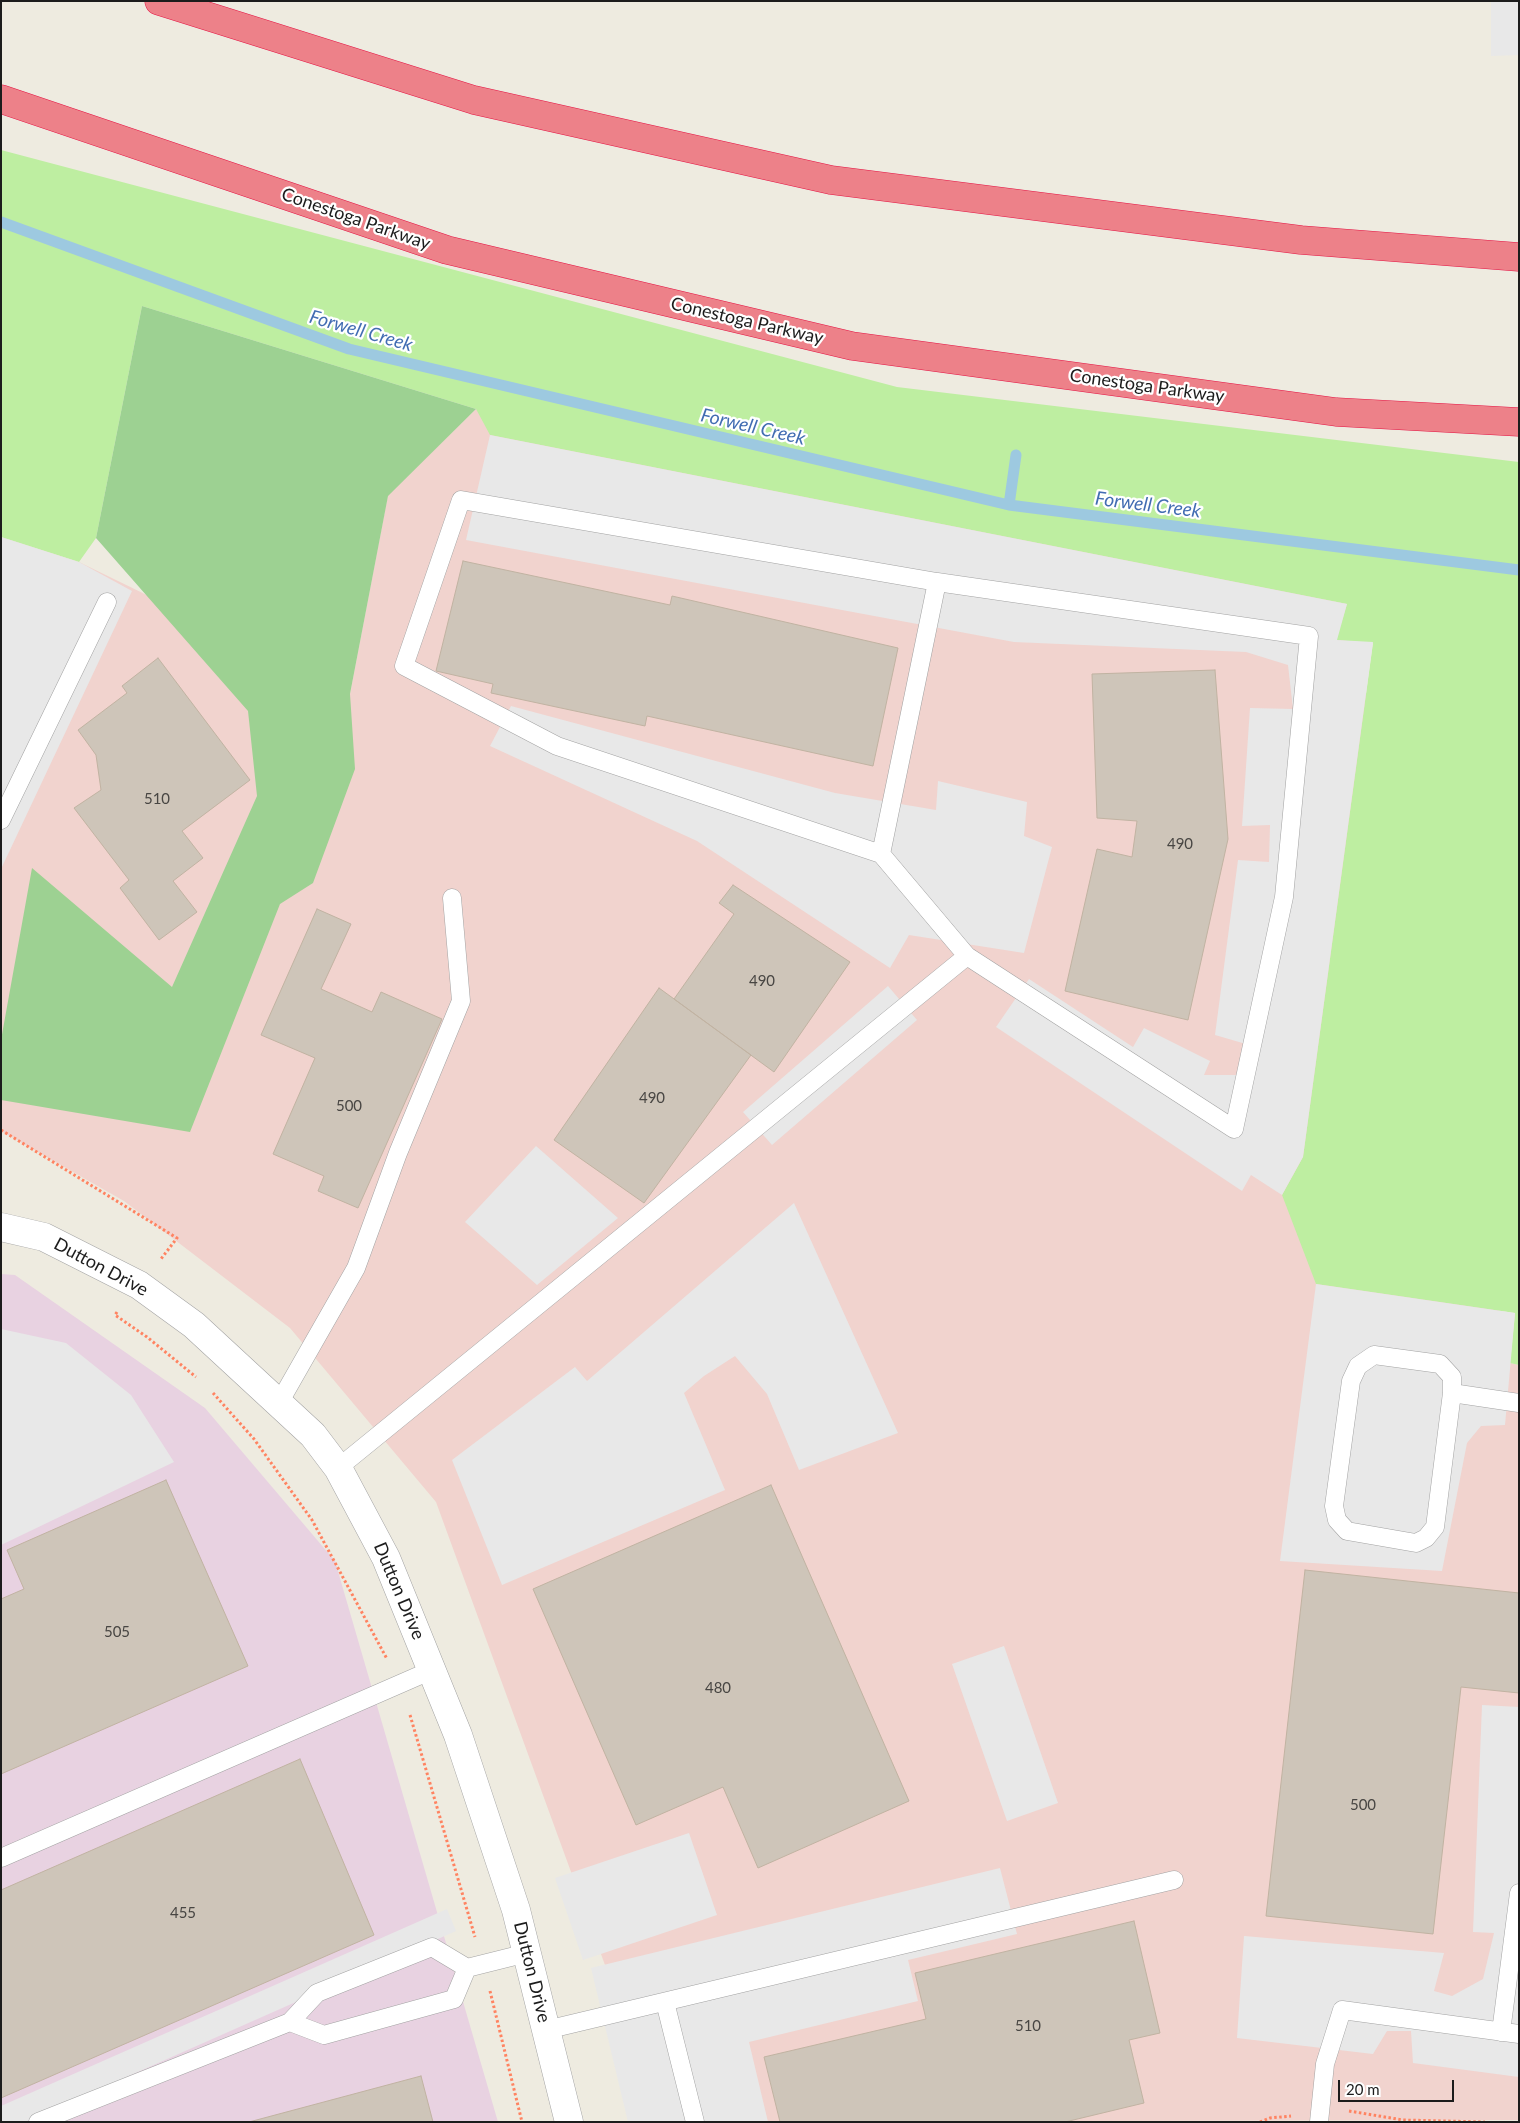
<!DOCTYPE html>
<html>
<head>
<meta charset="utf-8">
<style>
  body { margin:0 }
  #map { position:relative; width:1520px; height:2123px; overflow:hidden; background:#eeebe0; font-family:Lato,sans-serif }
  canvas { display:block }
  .frame { position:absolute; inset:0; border:2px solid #1c1c1c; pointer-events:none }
  .scale { position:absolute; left:1338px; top:2080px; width:116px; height:22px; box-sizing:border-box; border:2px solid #1c1c1c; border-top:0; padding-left:6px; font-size:15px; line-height:18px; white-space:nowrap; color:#1c1c1c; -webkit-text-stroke:4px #fff; paint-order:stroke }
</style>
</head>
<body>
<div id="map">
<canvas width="1520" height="2123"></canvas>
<div class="frame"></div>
<div class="scale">20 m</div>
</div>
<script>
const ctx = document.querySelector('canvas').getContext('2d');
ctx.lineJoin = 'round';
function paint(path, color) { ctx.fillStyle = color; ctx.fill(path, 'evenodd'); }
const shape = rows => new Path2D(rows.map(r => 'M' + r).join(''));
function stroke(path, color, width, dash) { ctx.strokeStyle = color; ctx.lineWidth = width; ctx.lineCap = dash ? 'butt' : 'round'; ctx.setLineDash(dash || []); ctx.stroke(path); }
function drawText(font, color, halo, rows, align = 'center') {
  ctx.font = font + ' Lato,sans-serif'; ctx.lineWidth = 4.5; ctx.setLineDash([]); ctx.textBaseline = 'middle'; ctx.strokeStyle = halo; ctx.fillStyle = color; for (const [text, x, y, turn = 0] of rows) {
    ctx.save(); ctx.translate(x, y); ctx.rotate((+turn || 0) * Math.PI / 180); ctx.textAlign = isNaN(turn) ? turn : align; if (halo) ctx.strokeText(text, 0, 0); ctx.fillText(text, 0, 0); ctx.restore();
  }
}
const commercial = shape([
  [476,409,1347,604,1510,1363,1519,1365,1519,2120,644,2122,632,2039,436,1502,290,1328,124,1201,1,1131,1,537,79,562,350,694,388,495]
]);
const industrial = shape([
  [1,1274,15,1275,205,1408,335,1561,498,2122,1,2122]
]);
const grass = shape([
  [1,150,897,387,1519,462,1519,1365,1510,1363,1515,1313,1316,1284,1282,1195,1303,1157,1373,643,1336,640,1347,604,490,435,476,409,142,306,96,538,79,562,1,537]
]);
const forest = shape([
  [142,306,476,409,388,496,350,694,355,769,313,883,280,904,190,1132,1,1100,1,1040,32,868,172,987,257,796,248,711,96,538]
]);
const parking = shape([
  [1491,1,1519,1,1519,55,1491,56],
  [490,435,1347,604,1337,640,1373,642,1303,1157,1282,1195,1251,1175,1242,1191,996,1027,1029,979,1133,1047,1144,1028,1210,1061,1204,1075,1238,1075,1246,1044,1215,1035,1238,860,1269,862,1270,825,1242,826,1250,708,1293,709,1288,665,1246,652,1014,642,466,540],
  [1,537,79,562,132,591,1,869],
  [511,706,835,793,936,810,938,781,1027,802,1024,836,1052,847,1024,953,909,935,890,968,697,841,490,746],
  [888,986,917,1020,772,1145,743,1112],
  [536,1146,618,1218,537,1285,465,1222],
  [794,1203,898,1433,799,1470,767,1394,735,1356,704,1376,684,1393,725,1490,502,1585,452,1460,575,1367,587,1381],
  [1316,1284,1515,1313,1505,1425,1481,1426,1467,1443,1442,1571,1280,1561],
  [1,1329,66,1343,131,1395,174,1462,1,1545],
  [1004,1646,1058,1803,1007,1821,952,1664],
  [1482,1705,1519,1707,1519,2077,1413,2063,1411,2031,1387,2031,1373,2054,1237,2038,1244,1936,1444,1953,1434,1991,1452,1996,1483,1979,1494,1933,1473,1932],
  [689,1833,717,1915,583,1960,555,1878],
  [1000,1868,1017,1934,908,1960,918,2001,749,2042,768,2122,628,2122,591,1968],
  [447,1909,456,1931,25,2122,1,2122,1,2106]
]);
const stream = shape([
  [1,222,349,349,1009,505,1519,570],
  [1009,505,1016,455]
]);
const building = shape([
  [463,561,670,605,672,596,898,648,873,766,647,716,645,726,491,693,493,684,436,671,463,561],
  [158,658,250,780,182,831,203,858,173,881,197,912,159,940,120,888,129,880,74,808,101,790,96,755,78,730,127,693,122,686,158,658],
  [1215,670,1228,839,1188,1020,1065,991,1097,849,1132,857,1137,821,1097,818,1092,674,1215,670],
  [733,885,850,962,774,1072,674,999,734,914,719,903,733,885],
  [317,909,351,924,321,989,372,1012,381,992,442,1019,358,1208,318,1191,324,1176,273,1154,315,1058,261,1035,317,909],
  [659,988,751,1055,644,1203,554,1140,659,988],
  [166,1480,248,1666,1,1774,1,1599,24,1589,7,1550,166,1480],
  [771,1485,909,1801,758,1868,723,1787,636,1825,533,1589,771,1485],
  [1305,1570,1519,1593,1519,1693,1461,1687,1433,1934,1266,1916,1305,1570],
  [300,1759,374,1935,1,2098,1,1890,300,1759],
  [1134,1921,1160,2033,1129,2040,1144,2103,1065,2122,780,2122,764,2057,926,2019,915,1973,1134,1921],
  [421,2076,433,2122,249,2122,421,2076]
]);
const path = shape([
  [1,1130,177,1238,161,1259],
  [117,1312,115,1315,147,1337,196,1377],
  [213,1393,254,1439,312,1520,387,1659],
  [410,1715,475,1937],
  [490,1991,522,2122],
  [1349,2111,1403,2120,1485,2122],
  [1260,2122,1270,2118,1291,2116]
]);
const lane = shape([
  [1,820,107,602],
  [881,854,557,746,404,666,461,500,937,582],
  [1374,1355,1440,1364,1452,1377,1452,1393,1435,1527,1426,1538,1416,1543,1347,1531,1337,1520,1334,1506,1351,1381,1358,1366,1374,1355],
  [1452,1393,1519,1403],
  [279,1403,356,1268,398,1153,461,1001,452,898],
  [338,1468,967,956,1234,1129,1284,897,1309,636,937,582,881,854,967,956],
  [1,1858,432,1670],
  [665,2002,695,2122],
  [290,2022,324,2035,454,1999,467,1968],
  [546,2030,1174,1880],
  [1501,2032,1519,1893],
  [38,2122,290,2022,317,1993,432,1947,467,1968,527,1953],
  [1319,2122,1325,2064,1342,2010,1519,2034]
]);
const street = shape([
  [1,1227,44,1237,139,1285,194,1325,313,1435,338,1468,386,1558,458,1735,516,1910,569,2122]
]);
const highway = shape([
  [159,1,474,100,831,180,1301,240,1519,257],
  [1,99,447,250,852,346,1336,412,1519,422]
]);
const numberNames = [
  ["510",157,799],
  ["490",1180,844],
  ["490",762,981],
  ["490",652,1098],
  ["500",349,1106],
  ["505",117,1632],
  ["480",718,1688],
  ["500",1363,1805],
  ["455",183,1913],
  ["510",1028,2026]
];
const streetNames = [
  ["Conestoga Parkway",356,219,19],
  ["Conestoga Parkway",747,321,13],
  ["Conestoga Parkway",1147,386,8],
  ["Dutton Drive",101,1267,28],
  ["Dutton Drive",399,1591,67],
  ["Dutton Drive",532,1972,76]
];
const waterNames = [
  ["Forwell Creek",361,331,16],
  ["Forwell Creek",753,427,13],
  ["Forwell Creek",1148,505,7]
];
paint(commercial, '#f1d3ce');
paint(industrial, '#e8d2e1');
paint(grass, '#beeea1');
paint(forest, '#9dd192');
paint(parking, '#e8e8e8');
stroke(stream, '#9dc9e0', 11);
paint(building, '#cec5b9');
stroke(building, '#c1b3a2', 1);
stroke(lane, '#a3a3a3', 19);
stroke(street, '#a3a3a3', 29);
stroke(highway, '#e41645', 29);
stroke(path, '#ff8361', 3, [2.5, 2.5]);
stroke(lane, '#fff', 18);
stroke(street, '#fff', 28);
stroke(highway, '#ed8189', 28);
drawText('15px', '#484643', null, numberNames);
drawText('18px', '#1c1c1c', '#fff', streetNames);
drawText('italic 19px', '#426db2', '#fff', waterNames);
</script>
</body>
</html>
